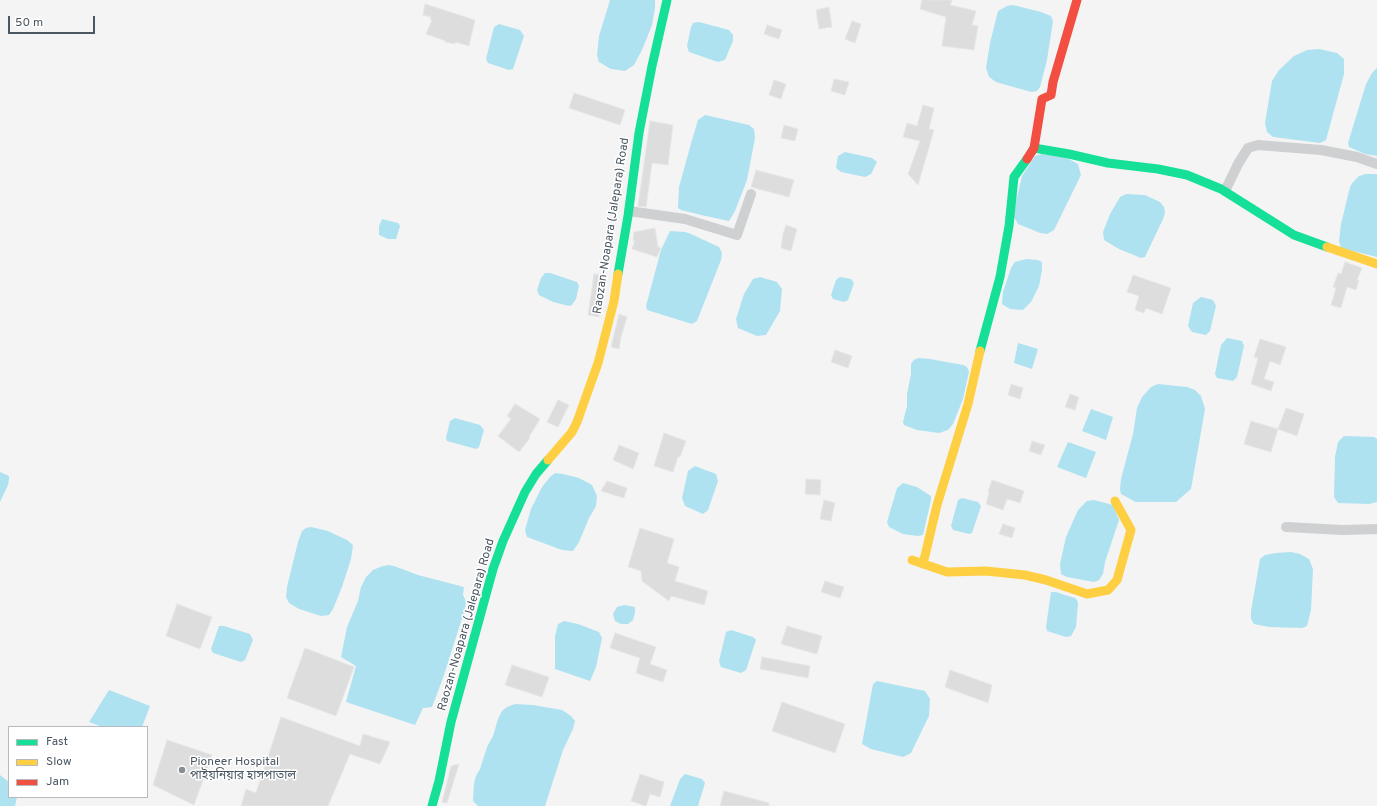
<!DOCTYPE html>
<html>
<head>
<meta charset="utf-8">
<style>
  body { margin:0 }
  #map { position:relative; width:1377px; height:806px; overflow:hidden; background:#f4f4f4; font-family:Overpass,sans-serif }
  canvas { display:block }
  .legend { position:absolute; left:8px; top:726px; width:140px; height:72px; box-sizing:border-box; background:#fff; border:1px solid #b7bbc0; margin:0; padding:5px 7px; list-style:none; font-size:12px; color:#4a5661 }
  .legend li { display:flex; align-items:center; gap:8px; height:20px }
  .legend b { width:20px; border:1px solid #b7bbc0 }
  .scale { position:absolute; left:8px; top:16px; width:87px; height:18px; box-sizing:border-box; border:2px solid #4a5661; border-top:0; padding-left:5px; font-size:12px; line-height:14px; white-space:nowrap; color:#4a5661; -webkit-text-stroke:3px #fff; paint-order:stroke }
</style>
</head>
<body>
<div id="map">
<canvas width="1377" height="806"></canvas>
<ul class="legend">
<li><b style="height:5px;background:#16e098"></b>Fast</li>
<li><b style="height:5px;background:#ffcf43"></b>Slow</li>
<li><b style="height:5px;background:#f24e42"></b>Jam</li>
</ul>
<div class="scale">50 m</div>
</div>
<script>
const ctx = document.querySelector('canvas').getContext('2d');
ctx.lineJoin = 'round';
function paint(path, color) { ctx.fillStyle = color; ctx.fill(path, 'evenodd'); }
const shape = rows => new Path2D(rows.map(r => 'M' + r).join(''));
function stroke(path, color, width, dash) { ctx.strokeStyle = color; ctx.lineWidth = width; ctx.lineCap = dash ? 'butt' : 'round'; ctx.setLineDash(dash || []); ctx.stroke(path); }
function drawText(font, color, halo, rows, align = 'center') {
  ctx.font = font + ' Overpass,"Noto Sans Bengali",sans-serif'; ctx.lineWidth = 3; ctx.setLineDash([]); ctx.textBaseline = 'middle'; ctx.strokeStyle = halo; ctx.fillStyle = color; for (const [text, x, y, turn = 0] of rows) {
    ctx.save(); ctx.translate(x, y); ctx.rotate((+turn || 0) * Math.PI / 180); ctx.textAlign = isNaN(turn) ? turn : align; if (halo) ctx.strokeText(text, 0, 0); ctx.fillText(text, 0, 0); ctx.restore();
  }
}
const water = shape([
  [610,0,655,0,655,8,652,25,642,50,634,65,625,71,611,69,599,62,597,55,599,36],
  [1013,5,1041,12,1051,16,1053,21,1047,60,1040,87,1037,91,1031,92,996,82,989,77,986,68,990,43,998,11,1007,6],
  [699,22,729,30,733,35,733,41,725,60,718,62,689,52,687,46,691,27,693,23],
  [499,24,520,30,524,36,513,69,509,70,488,63,486,59,494,27],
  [1319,49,1337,53,1344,59,1344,74,1326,140,1320,143,1273,137,1267,132,1265,123,1272,81,1279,70,1294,56,1307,50],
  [1377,68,1377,156,1365,154,1349,147,1348,143,1366,84,1372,73],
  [705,115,749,125,754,129,755,138,747,180,735,211,729,221,701,215,681,210,678,208,679,187,692,140,698,120],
  [845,152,872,158,877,162,871,174,865,177,841,172,836,168,838,156],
  [1042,154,1065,157,1078,164,1081,175,1054,230,1047,234,1040,233,1018,224,1014,217,1016,201,1022,176,1035,156],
  [1366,174,1377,174,1377,257,1341,248,1339,241,1341,224,1350,187,1353,182,1359,176],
  [1126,194,1145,195,1160,202,1164,207,1165,213,1163,219,1145,257,1141,258,1119,249,1104,240,1103,232,1110,214,1120,197],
  [382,219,398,223,400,226,396,239,388,239,379,235,379,226],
  [670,231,685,232,691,234,719,247,722,253,721,260,697,321,692,324,647,310,646,306,661,250],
  [1026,259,1038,260,1042,262,1042,270,1039,286,1031,302,1023,310,1010,309,1002,304,1003,292,1011,268,1015,262],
  [545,273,550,273,577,282,579,286,576,299,572,305,569,306,553,302,539,295,537,290,541,278],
  [760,277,777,282,782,289,780,311,766,335,757,336,738,328,736,319,744,294,753,279],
  [840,277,851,279,854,283,848,300,844,302,833,299,831,295,836,280],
  [1201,297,1213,300,1216,306,1210,331,1206,335,1192,332,1188,326,1193,303],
  [1227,338,1242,341,1244,346,1237,377,1233,381,1217,378,1215,374,1221,345],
  [1018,343,1038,349,1032,369,1014,363],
  [918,358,930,359,963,365,967,367,969,372,963,399,953,424,948,430,939,433,917,430,904,425,903,422,907,406,907,394,911,374,911,364,914,360],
  [1158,384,1187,387,1195,390,1201,396,1205,409,1191,489,1176,502,1136,502,1121,494,1120,489,1121,479,1133,434,1137,408,1142,397,1151,387],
  [1091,409,1113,417,1106,440,1082,431],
  [455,418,480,425,484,430,479,447,476,449,447,441,446,438,450,421],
  [1344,436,1374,437,1377,439,1377,502,1369,504,1338,503,1334,497,1335,457,1338,442],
  [1068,442,1096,452,1086,478,1057,467],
  [695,466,716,474,718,481,708,510,703,514,685,506,682,498,688,471],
  [0,472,9,476,9,479,8,485,0,502],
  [555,473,563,474,579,478,592,485,597,496,596,506,589,518,579,542,573,551,562,550,527,537,525,530,531,509,542,487,550,477],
  [903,483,917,487,931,496,931,500,923,535,918,536,903,534,889,527,887,522,897,488],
  [962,498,978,502,981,506,972,533,969,534,953,530,951,526,958,500],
  [1094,500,1113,505,1119,520,1105,562,1103,574,1099,580,1094,582,1067,577,1061,574,1060,564,1066,537,1078,510,1087,501],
  [311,527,328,531,347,540,353,545,351,559,342,587,333,609,329,615,321,616,299,609,289,603,286,597,287,587,298,542,302,531,306,528],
  [1291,552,1300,554,1309,559,1313,569,1311,610,1307,626,1302,628,1269,627,1254,624,1251,619,1251,611,1260,559,1265,555,1276,553],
  [388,565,394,566,418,575,464,587,463,595,466,601,465,609,443,678,432,707,423,708,415,725,346,702,356,666,341,657,347,627,358,601,361,587,366,577,373,570,380,567],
  [1051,592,1056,592,1065,595,1075,598,1077,600,1078,604,1076,627,1071,636,1066,637,1047,631,1046,627],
  [624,605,635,607,635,613,633,620,628,624,621,624,615,621,613,614,617,607],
  [564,621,578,624,599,632,602,638,596,667,590,681,555,669,555,636,558,624],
  [219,626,224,626,250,634,253,640,245,660,241,662,213,653,211,649],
  [731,630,753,637,756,640,746,670,741,673,721,667,719,661,726,632],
  [877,681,925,691,930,699,929,716,911,753,903,757,871,749,862,744,873,684],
  [109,690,150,706,142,727,103,727,89,722],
  [515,704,533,705,562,710,571,716,575,721,573,729,563,750,545,806,478,806,473,801,474,783,476,776,480,769,487,747,493,736,498,719,502,711,507,707],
  [685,774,702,779,705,783,698,806,670,806,680,779],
  [0,775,9,782,9,797,17,797,15,806,0,806]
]);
const building = shape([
  [922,0,952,0,950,5,976,11,972,25,978,26,974,50,942,46,946,17,920,9,922,0],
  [425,4,475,20,469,46,455,42,455,44,445,42,446,41,426,34,432,20,430,19,431,17,423,15,425,4],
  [829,7,832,27,819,29,816,10,829,7],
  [852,21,861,24,855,43,845,39,852,21],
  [767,25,782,30,779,39,764,34,767,25],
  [834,79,849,82,845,95,831,91,834,79],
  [774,80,786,84,781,99,769,95,774,80],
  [574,93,625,110,620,125,569,108,574,93],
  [923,105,934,108,929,129,934,130,918,185,908,174,920,141,903,137,907,123,917,126,923,105],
  [650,121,673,125,668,165,652,163,646,207,638,206,650,121],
  [784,125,798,129,795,141,781,138,784,125],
  [756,170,794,180,789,197,751,187,756,170],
  [786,225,797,229,791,251,781,248,783,234,786,225],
  [655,228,658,247,661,248,657,257,632,249,635,240,633,241,634,232,655,228],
  [1345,262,1362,268,1357,280,1359,280,1356,290,1347,287,1341,308,1331,305,1336,288,1333,287,1338,273,1341,274,1345,262],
  [594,274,605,275,599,317,588,315,594,274],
  [1133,275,1171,288,1162,314,1146,308,1144,313,1135,310,1139,296,1127,292,1133,275],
  [619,314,627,317,621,337,619,349,611,347,619,314],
  [1260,339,1286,347,1280,365,1270,361,1264,379,1274,382,1271,391,1251,384,1258,358,1254,357,1260,339],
  [835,350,852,356,848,368,831,362,835,350],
  [1011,384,1023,388,1020,399,1008,395,1011,384],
  [1070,394,1079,397,1075,410,1065,407,1070,394],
  [558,400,569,405,558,427,547,422,558,400],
  [515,404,540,419,529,437,530,438,519,452,498,436,511,419,507,416,515,404],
  [1286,408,1304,414,1297,436,1278,429,1286,408],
  [1251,421,1278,429,1271,452,1244,444,1251,421],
  [664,433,686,441,680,457,678,457,673,472,654,466,664,433],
  [1032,441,1045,445,1041,455,1029,451,1032,441],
  [619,445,639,453,633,469,613,460,619,445],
  [806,479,821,480,820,495,805,494,806,479],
  [992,480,1024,491,1020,503,1007,499,1003,510,986,504,989,493,988,492,992,480],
  [607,481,627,488,624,498,601,491,607,481],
  [824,500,835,503,831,521,820,519,824,500],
  [1003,524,1015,528,1012,538,999,534,1003,524],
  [640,528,674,539,667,563,679,567,675,581,708,591,704,605,671,596,669,601,642,581,641,571,628,567,640,528],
  [825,581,844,587,840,598,821,592,825,581],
  [177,604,212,617,200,649,166,636,177,604],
  [787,626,822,636,817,654,781,644,787,626],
  [615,633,656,647,650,664,667,670,663,682,636,673,640,658,610,648,615,633],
  [305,648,354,667,336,716,287,698,305,648],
  [762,657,810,666,808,678,760,669,762,657],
  [512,665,549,677,542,697,505,685,512,665],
  [950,670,992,685,988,703,945,687,950,670],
  [782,702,845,724,835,753,772,731,782,702],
  [281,717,360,746,363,734,390,742,380,764,350,754,328,806,241,806,246,789,256,793,281,717],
  [167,740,212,755,194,805,153,785,167,740],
  [459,764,447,803,442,802,451,766,459,764],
  [640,774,664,782,660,797,650,794,646,806,631,801,640,774],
  [724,791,769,803,769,806,720,806,724,791]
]);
const street = shape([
  [1225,191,1238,164,1248,148,1258,145,1321,150,1357,157,1377,164],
  [629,211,685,219,737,235,751,194],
  [1286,527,1343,530,1377,529]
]);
const fast = shape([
  [1034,148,1069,154,1108,163,1158,169,1187,175,1221,189,1294,235,1327,247],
  [618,274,628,216,639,133,652,66,667,0],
  [980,351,1000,277,1009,226,1014,177,1027,159],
  [432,806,439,781,451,722,493,569,503,541,525,492,536,474,548,460]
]);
const slow = shape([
  [1327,247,1377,264],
  [548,460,572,432,577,422,598,363,614,301,618,274],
  [912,560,947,572,986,571,1025,575,1046,580,1087,594,1108,590,1117,580,1131,530,1115,501],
  [923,564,937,505,968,404,980,351]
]);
const jam = shape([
  [1027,159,1034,148,1042,99,1051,95,1053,82,1077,0]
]);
const markers = [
  [182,770,4,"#868d94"]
];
const streetNames = [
  ["Raozan-Noapara (Jalepara) Road",612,226,-81],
  ["Raozan-Noapara (Jalepara) Road",467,625,-74]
];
const poiNames = [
  ["Pioneer Hospital",190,763],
  ["পাইয়নিয়ার হাসপাতাল",190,777]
];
paint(water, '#aee2f0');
paint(building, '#ddddde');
stroke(building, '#e5e6e7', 1);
stroke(street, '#ced0d2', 10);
stroke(fast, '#16e098', 9);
stroke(slow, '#ffcf43', 9);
stroke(jam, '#f24e42', 9);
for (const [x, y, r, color] of markers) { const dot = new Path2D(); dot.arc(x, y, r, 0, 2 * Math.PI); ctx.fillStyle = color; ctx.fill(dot); stroke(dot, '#fff', 1.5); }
drawText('12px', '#4a5661', '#fff', streetNames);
drawText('12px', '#4a5661', '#fff', poiNames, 'left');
</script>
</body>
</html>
